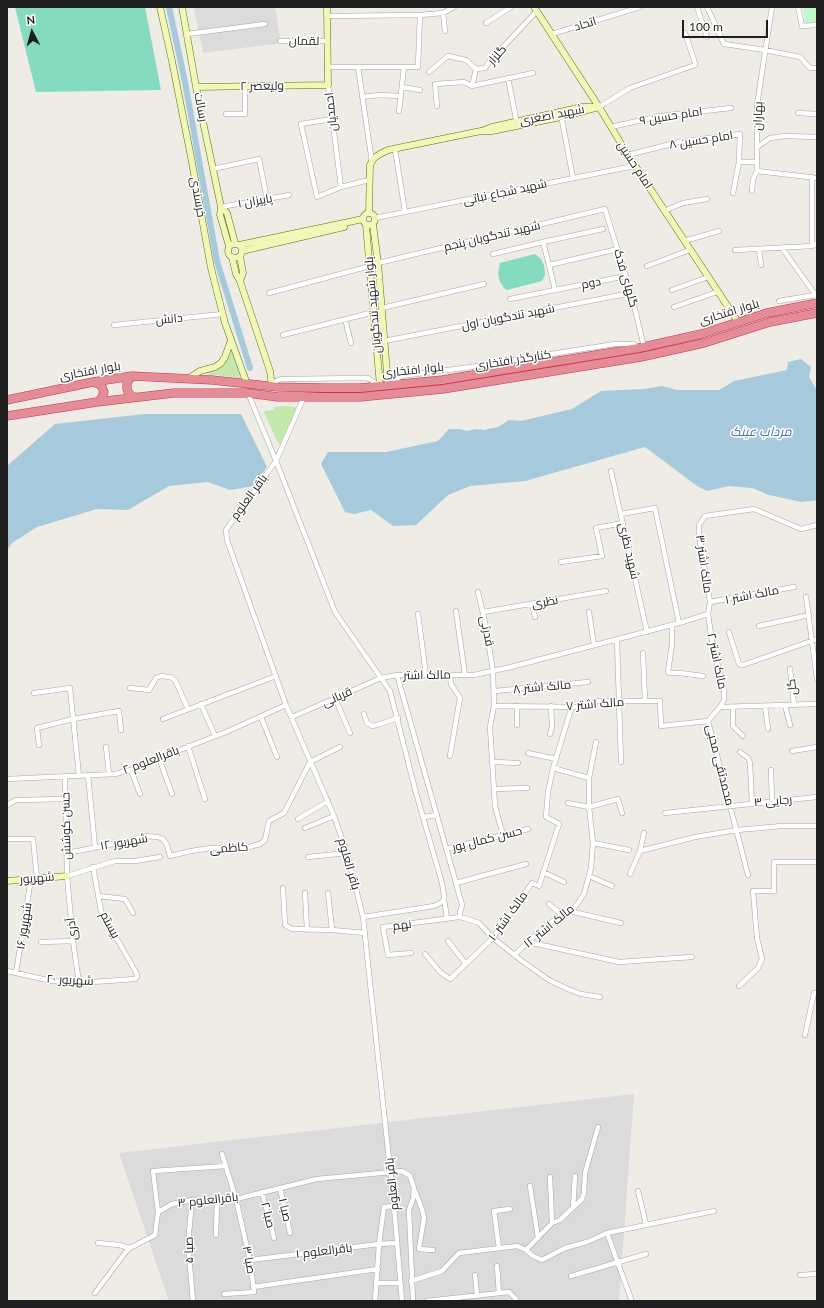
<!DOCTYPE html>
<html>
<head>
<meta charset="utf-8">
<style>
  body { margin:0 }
  #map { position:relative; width:824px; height:1308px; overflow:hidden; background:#eeece4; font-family:Lato,sans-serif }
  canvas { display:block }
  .frame { position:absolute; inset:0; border:8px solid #1e1e1e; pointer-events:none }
  .north { position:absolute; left:12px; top:12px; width:40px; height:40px; -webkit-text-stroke:3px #fff; paint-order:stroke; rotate:354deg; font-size:11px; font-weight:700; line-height:16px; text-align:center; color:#1e1e1e }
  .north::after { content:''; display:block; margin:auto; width:14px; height:18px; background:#1e1e1e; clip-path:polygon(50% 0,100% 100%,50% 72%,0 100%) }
  .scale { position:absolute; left:682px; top:20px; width:86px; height:18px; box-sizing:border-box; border:2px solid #1e1e1e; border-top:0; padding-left:5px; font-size:12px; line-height:14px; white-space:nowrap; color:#1e1e1e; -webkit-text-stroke:3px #fff; paint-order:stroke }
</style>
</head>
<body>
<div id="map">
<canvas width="824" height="1308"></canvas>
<div class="frame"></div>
<div class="north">N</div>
<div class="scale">100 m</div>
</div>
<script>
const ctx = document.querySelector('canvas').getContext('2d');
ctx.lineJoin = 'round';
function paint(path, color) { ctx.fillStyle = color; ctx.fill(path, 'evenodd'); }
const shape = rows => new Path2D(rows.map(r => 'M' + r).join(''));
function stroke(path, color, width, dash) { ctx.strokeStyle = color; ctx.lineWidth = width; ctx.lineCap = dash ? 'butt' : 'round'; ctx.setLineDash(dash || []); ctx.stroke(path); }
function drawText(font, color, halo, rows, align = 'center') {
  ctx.font = font + ' Lato,Cairo,sans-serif'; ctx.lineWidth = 3; ctx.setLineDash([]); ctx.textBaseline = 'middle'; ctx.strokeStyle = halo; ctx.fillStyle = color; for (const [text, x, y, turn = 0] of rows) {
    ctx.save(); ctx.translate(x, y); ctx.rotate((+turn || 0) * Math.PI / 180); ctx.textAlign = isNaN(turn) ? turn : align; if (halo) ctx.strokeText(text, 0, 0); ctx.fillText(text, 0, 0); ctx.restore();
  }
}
const residential = shape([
  [194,7,275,7,281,43,203,53],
  [634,1094,619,1301,169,1301,119,1153]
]);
const grass = shape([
  [231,352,233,352,240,378,206,374,206,373,219,368,225,364,228,359],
  [285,406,295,407,296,409,280,444,277,441,264,412,265,411,274,410,274,407]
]);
const park = shape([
  [803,7,817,7,817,22,805,23]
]);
const pitch = shape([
  [15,7,145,7,161,90,36,92],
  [535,254,541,259,544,265,545,275,542,281,507,290,504,288,500,282,498,274,500,263]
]);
const water = shape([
  [801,359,811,367,809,377,817,390,817,500,802,502,769,495,752,488,729,486,707,491,697,486,645,447,525,481,470,486,448,495,416,525,393,526,371,510,354,514,345,512,321,464,328,452,386,452,438,441,449,429,460,429,467,431,475,429,484,430,498,427,509,420,521,421,572,409,601,391,644,389,662,386,677,390,719,390,734,381,787,370,788,362],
  [145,414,241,414,267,467,253,486,230,490,208,482,169,486,128,510,97,509,37,527,12,543,7,550,7,466,55,424]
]);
const canal = shape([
  [169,7,185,82,217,261,250,368]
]);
const street = shape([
  [697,7,707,37],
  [707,7,724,44,765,50,800,57,810,68,817,68],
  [798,7,802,26,817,25],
  [443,13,445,31],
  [327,16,420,15,443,13,454,7],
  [486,23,511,7],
  [187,34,265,24],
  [552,34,640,7],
  [280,41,327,41],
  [328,67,418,67,420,15],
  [358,67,372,162],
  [429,72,448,56,466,60,476,69,485,68,489,62,537,11],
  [508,78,517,124],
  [328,85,341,187,369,180],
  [472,86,476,69],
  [402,87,420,90],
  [362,97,379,95,401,96],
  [437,106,435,84,464,82,472,86,533,73],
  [599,107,630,88,695,65,695,63,685,33],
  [399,111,404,67],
  [798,113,817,114],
  [226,114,245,114,245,86],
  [561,115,573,178],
  [332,119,301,124,317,197,341,187],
  [611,127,660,116,731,108],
  [757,147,770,138,785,136,817,137],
  [395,149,405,212],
  [628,155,679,142,740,134,739,162,733,193],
  [739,162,757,162],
  [213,169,259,159,267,199],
  [757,171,817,178],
  [752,191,753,179,757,171,757,105,772,7],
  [221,207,289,195],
  [664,211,683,203,707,199],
  [375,218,634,166],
  [684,241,719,231],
  [812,246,812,177],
  [782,248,817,297],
  [759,249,761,265],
  [735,250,812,246,817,243],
  [493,254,543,242],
  [378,263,605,209,631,293,644,347],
  [549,265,543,242,603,229],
  [647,266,690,250],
  [555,290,626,276],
  [672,290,708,277],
  [269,293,370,266],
  [510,299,555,290,549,265,618,249],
  [779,301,815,295],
  [674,307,717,292],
  [382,308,484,284],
  [345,319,351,343],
  [114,325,223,314],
  [283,335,374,312],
  [384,341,631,293],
  [391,383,401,376,471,367,570,351,615,344,633,344,638,347],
  [272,386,276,381,281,379,368,378,380,386],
  [248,393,276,461,335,612,390,691,416,793,442,883,444,895,444,899,442,902,434,906,363,917],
  [304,397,276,461,230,524,226,530,227,540,286,705,334,816,347,853,363,917,394,1206,402,1301],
  [611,471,647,632],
  [621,514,655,508,679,623],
  [561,562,602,556,596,528,623,523],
  [478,592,485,622,493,671,494,706,581,707,598,701,660,701,661,726,708,721],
  [806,597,817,679],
  [710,602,794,587],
  [532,604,535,617],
  [456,611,465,675],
  [483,612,606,591],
  [589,612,594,645],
  [418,614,426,675],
  [672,625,672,644,668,672,669,673,680,673,703,676],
  [759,626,809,615],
  [729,632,739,664,743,665,817,639],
  [617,640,621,762],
  [643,653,645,701],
  [790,669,794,705],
  [397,675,456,883,462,905,459,917],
  [130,688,149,690,156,678,161,676,170,677,175,680,188,709],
  [495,691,588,682],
  [34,693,70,688,79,776],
  [335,698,350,733],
  [201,704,215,736],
  [785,705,790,725],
  [494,706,490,727,495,806,503,835],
  [765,706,768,729],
  [720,707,817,704],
  [733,707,733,726,743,736],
  [364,714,367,723,372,726,377,725,398,718],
  [261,717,277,757],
  [292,717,381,678,397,675,474,675,511,667,679,623,708,614],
  [163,719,276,676],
  [517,725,517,706],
  [550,734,552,727,551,706],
  [39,745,37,728,73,719,119,711,121,730],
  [188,746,205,799],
  [106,747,109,774],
  [792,751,817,747],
  [740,752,748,758,750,763,752,803],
  [528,753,556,759],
  [450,756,460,698,451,684,450,675],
  [159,758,172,794],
  [493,762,518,763],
  [553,768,589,778],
  [131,770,140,794],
  [771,770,772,801],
  [88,775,95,847],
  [65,777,67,876,73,941,79,983],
  [7,779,115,774,131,770,159,758,226,732,286,705],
  [494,789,527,788],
  [568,803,589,807,618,799,622,813],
  [7,805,16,800,66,799],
  [665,813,817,797],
  [424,817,437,815],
  [298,819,328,801],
  [305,828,334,816],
  [7,839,33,839,37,879],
  [593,843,629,850],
  [446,849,528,829],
  [640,851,695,837,737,830,782,826,817,826],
  [67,853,128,841,144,836,158,837,163,839,167,845,170,856,191,851,211,848,249,847,260,844,265,840,269,821,284,813,310,762,340,747],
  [308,857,347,853],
  [543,872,564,882],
  [630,874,640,851,644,833],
  [748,875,708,721,720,707,724,700,724,691,712,641,708,614,710,602,699,535,699,525,705,516,754,509,801,529,817,525],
  [67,876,115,861,135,861,160,857],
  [589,876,612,886],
  [456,883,526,864],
  [283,888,285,925,292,929,332,930,365,933],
  [305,893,307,930],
  [328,893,332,930],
  [98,896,125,899,133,913],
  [444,899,447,919],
  [549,904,562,915],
  [569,911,621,923],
  [448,941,466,964],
  [41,942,73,941],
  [528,942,619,962,692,957],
  [411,953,388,955,383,927,459,917,464,918,479,923,493,938,522,961,549,980,568,989,581,994,600,997],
  [425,954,440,972,450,979,493,938,532,883,539,886,559,824,546,817,548,792,553,768,572,706],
  [514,955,547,925,575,907,584,894,591,868,593,843,589,807,589,778,596,742],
  [7,971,52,981,79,983,135,979,137,977,137,974,101,911,93,867],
  [16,973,31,879],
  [739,986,758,968,762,959,757,938,753,891,774,891,774,862,817,862],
  [805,1035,814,993,817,993],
  [222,1154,236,1199,246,1243,250,1260,254,1292,224,1294],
  [550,1177,552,1223],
  [530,1186,538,1238],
  [280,1188,290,1233],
  [415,1191,422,1209,424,1218,419,1249,433,1250],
  [638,1191,646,1224],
  [262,1192,274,1238],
  [192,1200,188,1244,193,1301],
  [573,1208,575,1176],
  [158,1212,153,1171,226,1166],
  [607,1233,631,1299],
  [216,1235,217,1200],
  [98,1243,119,1245,130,1248],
  [499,1248,494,1211,510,1209],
  [526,1250,552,1223,560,1220,582,1199,584,1193,585,1173,598,1127],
  [250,1260,379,1244,397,1243],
  [497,1266,499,1293],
  [475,1275,477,1295],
  [800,1275,817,1274],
  [571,1276,646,1254],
  [411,1281,442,1271,459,1253,517,1246,526,1250,533,1256,542,1260,565,1248,587,1242,607,1233,714,1211],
  [377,1283,400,1283],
  [253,1287,378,1269],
  [95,1293,125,1253,130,1248,155,1235,158,1212,172,1204,192,1200,236,1199,317,1179,402,1171,410,1176,414,1188,413,1199,409,1210,413,1301],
  [375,1301,379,1244,384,1207,394,1206],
  [427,1301,509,1292,515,1298,517,1301]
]);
const secondary = shape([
  [160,7,172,61,191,157,211,268,225,323,247,384],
  [182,7,198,98,221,207,220,215,229,246],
  [534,7,599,107,628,155,738,322],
  [197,87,328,85,327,7],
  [484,130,492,127,582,107,594,107],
  [221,207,227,213,235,243],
  '363 219a6 6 0 1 1 12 0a6 6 0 1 1-12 0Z',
  [369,213,370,165,374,158,380,154,388,150,481,131,492,131,561,117,599,107],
  [366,225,380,386],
  [373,225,378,263,388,385],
  '228 251a7 7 0 1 1 14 0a7 7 0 1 1-14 0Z',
  [239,245,363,219],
  [242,251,344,227],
  [240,256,243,273,240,281],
  [232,257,236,274,240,281,270,371,272,386],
  [189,378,200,371,215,367,221,363,225,357,231,340],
  [7,881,67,876]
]);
const highway = shape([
  [132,376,127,383,127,389,129,394,134,397],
  [94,382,101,385,104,392,101,399,97,402],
  [7,400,93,382,132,376,212,380,278,387,323,388,360,388,442,380,639,348,701,334,767,313,817,303],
  [7,416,97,402,174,393,248,393,278,397,360,397,443,389,641,357,704,343,770,322,817,313]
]);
const streetNames = [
  ["اتحاد",585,24,-17],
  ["لقمان",304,41,1],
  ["گلزار",497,55,-49],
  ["ولیعصر ۲",262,86,-1],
  ["رسالت",201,107,79],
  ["احمدیان",331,112,-96],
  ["شهید اصغری",552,115,-11],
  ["امام حسین ۹",671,116,-9],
  ["بهاران",758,116,-88],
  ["امام حسین ۸",701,140,-9],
  ["امام حسین",635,165,57],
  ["شهید شجاع نباتی",505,192,-12],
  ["خرسندی",198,197,80],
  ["پاییزان ۱",255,201,-10],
  ["شهید تندگویان پنجم",492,236,-13],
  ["گلهای فدک",626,278,74],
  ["دوم",591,283,-11],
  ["بلوار شهید تندگویان",373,305,-95],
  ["بلوار افتخاری",729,312,-17],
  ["شهید تندگویان اول",508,317,-11],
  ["دانش",169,319,-6],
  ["کنارگذر افتخاری",513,360,-9],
  ["بلوار افتخاری",413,370,-6],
  ["بلوار افتخاری",90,371,-10],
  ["باقر العلوم",249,497,-54],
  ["شهید نظری",629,551,77],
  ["مالک اشتر ۳",704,564,82],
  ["مالک اشتر ۱",752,595,-11],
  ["نظری",545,602,-10],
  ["قدرتی",487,631,79],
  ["مالک اشتر ۲",717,661,78],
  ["مالک اشتر",427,675,-1],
  ["مالک اشتر ۸",542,687,-5],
  ["گل",792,687,-96],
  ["قربانی",337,697,-24],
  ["مالک اشتر ۷",595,704,-4],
  ["باقرالعلوم ۲",151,760,-21],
  ["محمدتقی محبی",720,765,76],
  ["رجایی ۳",773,801,-5],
  ["حسن کوشش",66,826,-91],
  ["حسن کمال پور",487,839,-14],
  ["شهریور ۱۲",124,842,-10],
  ["کاظمی",229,848,-4],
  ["باقر العلوم",349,864,74],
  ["شهریور",37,878,-5],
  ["مالک اشتر ۱۰",508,916,-54],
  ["بیستم",110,925,62],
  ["نهم",402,925,-7],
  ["شهریور ۱۶",24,926,-81],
  ["مالک اشتر ۱۲",549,926,-39],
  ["آذری",72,929,-96],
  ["شهریور ۲۰",70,980,3],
  ["باقر العلوم",392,1184,-96],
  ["باقرالعلوم ۳",208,1200,-6],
  ["صبا ۱",285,1210,77],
  ["صبا ۲",268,1215,76],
  ["صبا ۵",189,1250,-91],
  ["باقرالعلوم ۱",324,1251,-7],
  ["صبا ۳",249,1260,80]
];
const waterNames = [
  ["مرداب عینک",761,432]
];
paint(residential, '#dcdbdb');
paint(grass, '#c4e7ab');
paint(park, '#c2f7ca');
paint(pitch, '#84dbc0');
paint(water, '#a6cadb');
stroke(canal, '#a6cadb', 6);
stroke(street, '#a5a5a5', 5.5);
stroke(secondary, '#5d7108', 7);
stroke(highway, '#d32a57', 9);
stroke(street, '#fff', 4.5);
stroke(secondary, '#eff7b9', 6);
stroke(highway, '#e38e97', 8);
drawText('12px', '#1e1e1e', '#fff', streetNames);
drawText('italic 13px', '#4d74aa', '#fff', waterNames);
</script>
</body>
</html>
